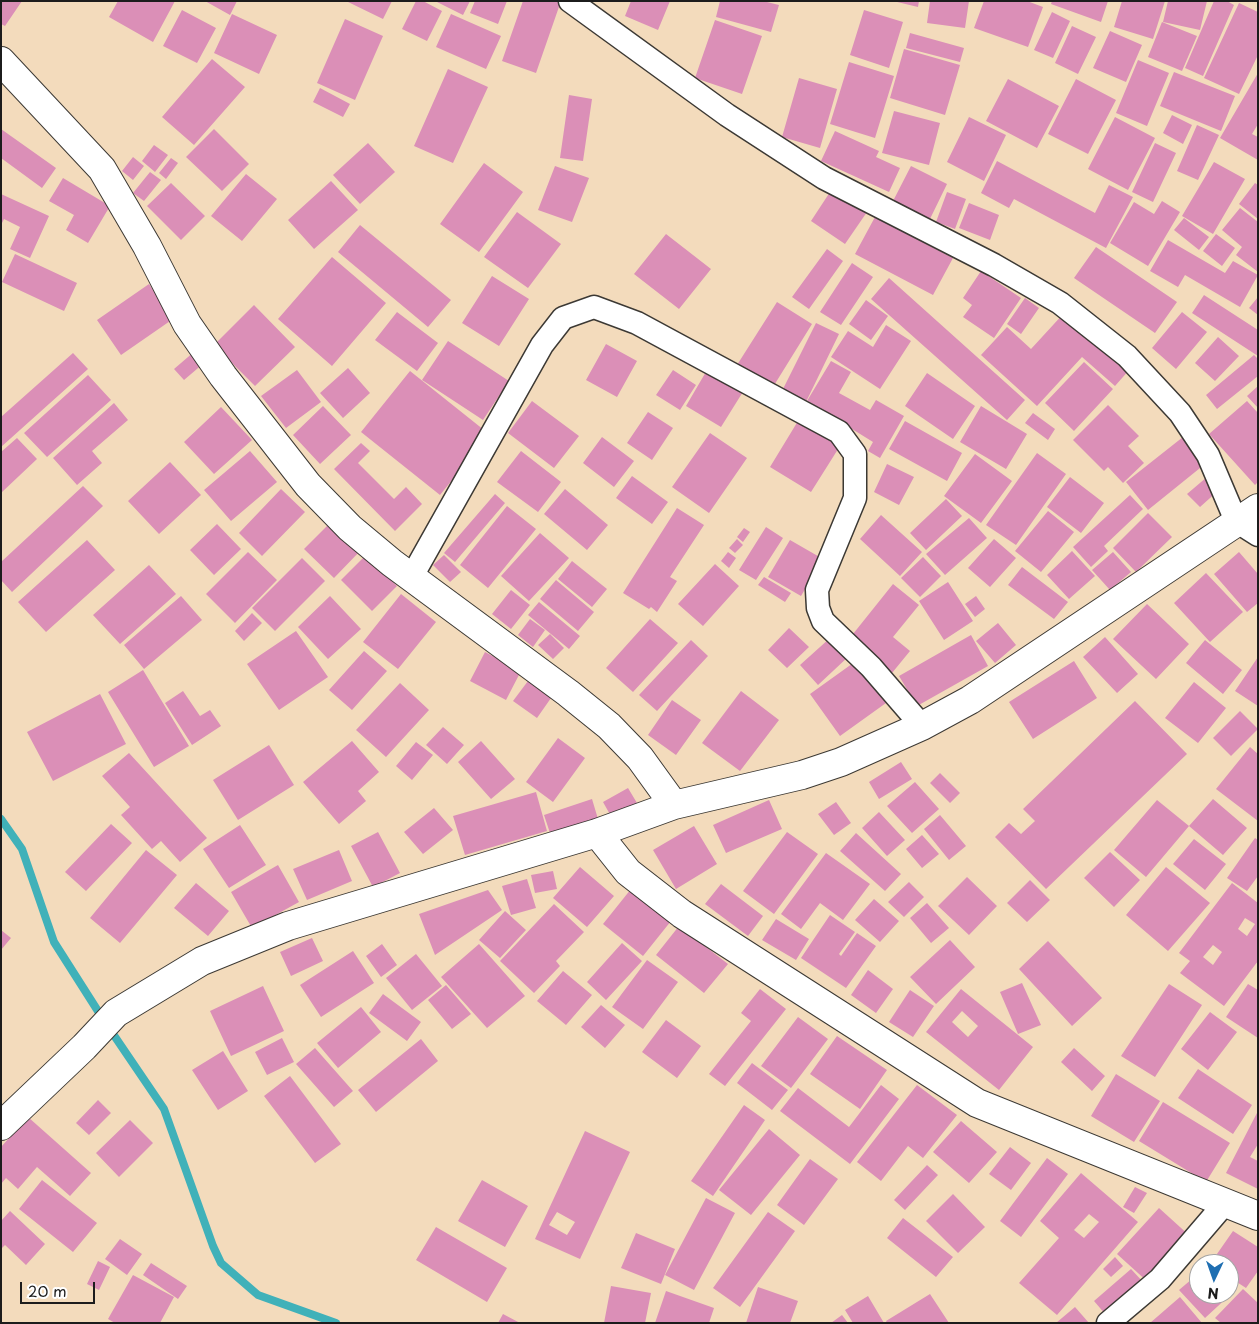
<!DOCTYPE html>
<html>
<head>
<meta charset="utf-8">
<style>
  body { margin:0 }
  #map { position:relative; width:1259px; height:1324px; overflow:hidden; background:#f3dbbc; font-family:"Playpen Sans",sans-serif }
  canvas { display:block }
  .frame { position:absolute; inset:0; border:2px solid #1c1c1c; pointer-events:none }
  .north { position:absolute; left:1189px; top:1254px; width:50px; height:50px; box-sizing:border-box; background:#fff; border:1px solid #a4a4a4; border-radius:50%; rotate:183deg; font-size:14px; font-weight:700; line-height:20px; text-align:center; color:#1c1c1c }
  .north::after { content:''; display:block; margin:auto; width:18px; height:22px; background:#1f6fb2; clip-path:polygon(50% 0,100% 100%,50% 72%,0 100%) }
  .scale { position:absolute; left:20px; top:1282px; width:75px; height:22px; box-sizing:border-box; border:2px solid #1c1c1c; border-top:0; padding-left:6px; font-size:15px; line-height:18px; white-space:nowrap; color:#1c1c1c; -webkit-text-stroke:4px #fff; paint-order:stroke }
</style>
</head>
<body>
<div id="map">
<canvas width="1259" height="1324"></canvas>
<div class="frame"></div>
<div class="north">N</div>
<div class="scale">20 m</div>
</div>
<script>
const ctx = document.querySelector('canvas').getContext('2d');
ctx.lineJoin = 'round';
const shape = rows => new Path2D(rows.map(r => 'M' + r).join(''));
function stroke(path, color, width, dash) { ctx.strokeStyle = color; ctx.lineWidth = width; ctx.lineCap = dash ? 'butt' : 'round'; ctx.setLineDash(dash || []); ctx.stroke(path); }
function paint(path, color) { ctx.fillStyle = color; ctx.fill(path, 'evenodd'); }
const stream = shape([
  [1,819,22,849,54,942,103,1019],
  [109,1028,164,1109,213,1246,221,1263,258,1295,336,1323]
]);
const building = shape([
  [1,1,22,1,5,26,1,24],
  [118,1,175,1,153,42,109,17],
  [205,1,237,1,230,15],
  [346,1,392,1,383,19],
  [416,1,423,1,442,11,427,41,402,29],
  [435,1,470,1,463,15],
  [475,1,507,1,498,24,470,13],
  [523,1,561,1,536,73,502,61],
  [631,1,670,1,658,30,625,16],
  [720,1,763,1,779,5,771,32,716,17],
  [893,1,919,1,918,7],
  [930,1,969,1,965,28,927,23],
  [984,1,1027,1,1043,7,1028,47,974,28],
  [1052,1,1108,1,1101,22,1051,4],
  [1122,1,1165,1,1153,39,1114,27],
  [1168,1,1207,1,1200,30,1163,22],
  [1214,1,1227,1,1234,5,1203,76,1185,68],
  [1239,3,1258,12,1258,55,1239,94,1204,78],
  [182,10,216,28,197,63,163,46],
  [864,10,903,22,889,68,850,55],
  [1052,12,1070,21,1053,58,1034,50],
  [232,14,277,35,259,74,214,53],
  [451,14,501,36,486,69,436,47],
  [345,19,383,36,355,100,317,83],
  [715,20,762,36,742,94,695,78],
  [1162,22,1197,36,1182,71,1148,57],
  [1072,26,1096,37,1078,74,1055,63],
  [1110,31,1142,45,1126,82,1093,68],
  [910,33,964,48,960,62,906,48],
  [904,49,960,65,945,115,890,98],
  [212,59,245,87,194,145,162,117],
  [1138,60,1169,73,1147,126,1116,113],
  [849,62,894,76,875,138,830,124],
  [448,69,488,87,453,163,414,146],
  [1174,72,1235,96,1221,131,1160,106],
  [1258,73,1258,124,1252,134,1258,137,1258,160,1220,138],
  [799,78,837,89,820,148,782,137],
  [1008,79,1059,106,1037,148,986,121],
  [1076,79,1116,100,1088,154,1048,134],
  [320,88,350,104,343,117,313,102],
  [569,95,592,99,583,161,560,158],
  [894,111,940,123,929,165,882,153],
  [1172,115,1192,125,1183,144,1163,133],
  [969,117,1006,135,984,181,947,162],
  [1115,117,1155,138,1128,190,1088,169],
  [1197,125,1219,135,1198,180,1177,171],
  [1,129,56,168,42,188,1,158],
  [214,129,249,164,222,191,186,157],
  [835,131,879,151,876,157,900,168,889,192,821,161],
  [368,143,395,172,360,204,333,175],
  [1155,143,1176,153,1153,202,1132,192],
  [154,145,168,155,155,172,142,161],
  [133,157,144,166,133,180,122,171],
  [171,158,178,163,166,179,159,173],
  [997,161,1095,213,1109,185,1133,197,1106,248,1014,199,1009,208,981,193],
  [1214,162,1245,179,1213,234,1182,216],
  [484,163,523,192,479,252,440,224],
  [555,166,589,178,572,222,538,210],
  [911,166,947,184,929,221,892,203],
  [150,172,161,180,144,201,133,193],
  [246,174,277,199,242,241,211,216],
  [63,178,110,206,88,243,66,230,74,215,49,201],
  [331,181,358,210,314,249,288,220],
  [171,183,205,216,181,240,147,206],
  [1255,183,1258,185,1258,219,1239,204],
  [832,189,867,212,845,244,811,221],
  [947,192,966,199,955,229,936,222],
  [1,194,49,216,30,258,10,249,20,227,4,219,1,225],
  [1162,201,1180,212,1148,266,1110,243,1134,202,1154,214],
  [969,203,999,215,990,240,959,228],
  [1240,208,1258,222,1258,272,1236,255,1242,247,1222,230],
  [517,212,561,244,528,288,484,257],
  [875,217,953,258,933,295,855,254],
  [1184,218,1209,237,1199,250,1174,230],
  [360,225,451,300,428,327,338,252],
  [666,234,711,269,679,309,634,274],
  [1216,234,1235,248,1222,266,1203,251],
  [1168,240,1225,273,1233,261,1258,275,1240,307,1185,275,1178,287,1150,271],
  [1096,247,1177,302,1155,333,1074,278],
  [827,249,843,261,809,309,792,297],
  [15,254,77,283,64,311,2,282],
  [332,257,386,303,332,366,278,319],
  [852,263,873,277,841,325,820,312],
  [981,271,1021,298,994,338,963,317,972,305,963,298],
  [492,276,529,299,499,346,462,323],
  [889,278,1025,400,1007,420,871,299],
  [149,284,173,319,121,355,97,320],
  [1204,295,1258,330,1258,356,1192,313],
  [1258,297,1258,315,1249,308],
  [1025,298,1039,308,1021,334,1007,324],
  [866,300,888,316,871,340,849,324],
  [777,302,812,324,773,387,737,365],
  [254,305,295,347,255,386,214,345],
  [397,312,438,343,417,371,375,340],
  [1065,312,1130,369,1115,386,1082,357,1037,406,981,355,1007,327,1031,349],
  [1182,312,1207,332,1176,369,1152,348],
  [816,323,839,334,804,406,780,395],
  [886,325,911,341,880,389,831,357,848,331,873,347],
  [1218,337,1239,356,1215,381,1195,363],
  [448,341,509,381,483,420,422,380],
  [606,344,637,361,617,397,586,380],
  [195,351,204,363,184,380,174,369],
  [73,353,88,369,1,447,1,417],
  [1254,355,1258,359,1258,376,1217,409,1206,395],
  [831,361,851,372,839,393,870,410,876,400,904,416,880,458,868,451,873,442,807,401],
  [1084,362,1113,389,1074,431,1045,403],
  [710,365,746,387,721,427,686,406],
  [348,368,370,393,343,418,320,393],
  [297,370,321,402,286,428,261,396],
  [673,370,696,385,680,410,656,395],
  [410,371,489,434,440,495,361,432],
  [927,373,975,406,953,439,905,406],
  [88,375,111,400,47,457,24,433],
  [1258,386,1258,408,1247,396],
  [532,401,579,436,554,468,508,433],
  [1247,401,1258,413,1258,482,1255,485,1209,434],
  [114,403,128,420,92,451,102,463,77,485,53,458],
  [1108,405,1139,436,1128,446,1144,463,1123,483,1108,467,1104,471,1073,440],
  [323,406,351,435,320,464,293,435],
  [981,406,1027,434,1006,469,960,442],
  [221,407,252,440,214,474,184,442],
  [648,412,673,428,652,460,627,443],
  [1033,413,1055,429,1048,440,1025,423],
  [798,421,840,446,811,492,770,467],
  [905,421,962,453,947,481,889,449],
  [710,433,747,458,709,513,672,487],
  [602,437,634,461,614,487,583,463],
  [1183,437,1205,464,1148,510,1126,482],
  [17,438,37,459,1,493,1,452],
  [361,443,370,451,358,463,394,499,406,487,422,504,395,531,334,469],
  [250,451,277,482,231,521,204,490],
  [521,451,561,482,538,512,497,482],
  [1037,453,1066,474,1016,545,986,525],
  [975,454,1012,481,981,523,944,496],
  [170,462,201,495,159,534,128,501],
  [887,464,914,477,899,505,874,492],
  [632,476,668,502,652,524,616,498],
  [1070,477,1104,503,1081,533,1047,507],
  [1207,477,1219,490,1200,507,1187,494],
  [83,486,103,506,12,592,1,580,1,562],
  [281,489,305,512,262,556,239,533],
  [565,489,608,525,587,550,544,514],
  [495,494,505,503,455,562,444,553],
  [1130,495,1143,509,1104,546,1108,551,1091,567,1073,547],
  [946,499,962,516,926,550,910,533],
  [507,506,536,529,488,588,460,565],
  [677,508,704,525,670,577,677,581,657,612,651,607,649,609,623,593],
  [1048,511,1074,532,1041,572,1015,551],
  [1148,513,1172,537,1136,572,1113,548],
  [881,515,922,552,900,576,860,539],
  [969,518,987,538,945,575,926,554],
  [333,520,362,549,334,578,304,549],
  [217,524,241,549,214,575,190,550],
  [766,527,783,538,756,580,739,570],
  [744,528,750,532,743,542,737,537],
  [540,533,569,558,529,601,501,576],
  [737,539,743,545,735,553,729,548],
  [994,539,1016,558,990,587,968,568],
  [87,540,115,570,46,632,18,602],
  [790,540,823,559,801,596,768,577],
  [1072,551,1095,576,1069,599,1047,575],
  [248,552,277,580,235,623,206,594],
  [728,552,736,558,729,568,721,561],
  [1113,552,1131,572,1110,590,1092,570],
  [1239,552,1258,574,1258,603,1247,612,1214,574],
  [366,555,397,586,372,611,341,580],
  [444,555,461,572,450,582,433,565],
  [923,557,941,576,920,597,901,578],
  [302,558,325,581,275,631,252,608],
  [572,561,607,589,592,607,558,579],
  [715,564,739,586,703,626,678,604],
  [149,565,176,594,120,644,93,615],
  [1022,567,1068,602,1054,619,1008,585],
  [1206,573,1243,612,1210,642,1174,603],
  [764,577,791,593,785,602,758,585],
  [556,580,594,612,578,631,540,599],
  [948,582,973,621,944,640,919,601],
  [893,584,919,605,893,637,910,651,892,673,849,639],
  [511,590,530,605,511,629,492,614],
  [401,594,436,622,398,669,363,642],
  [181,596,202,620,144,669,124,645],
  [330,596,361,629,328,659,298,627],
  [976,596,985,609,975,617,965,604],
  [539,602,580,636,569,649,528,615],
  [1147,604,1189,644,1156,679,1113,639],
  [252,613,262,623,244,641,235,631],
  [530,619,545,630,533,647,518,635],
  [650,619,678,643,633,692,606,668],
  [998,623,1016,645,995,663,976,641],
  [789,628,809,647,787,668,768,650],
  [296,631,328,677,279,710,247,664],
  [550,634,564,648,553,659,538,645],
  [971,635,988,666,917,706,899,676],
  [1105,637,1138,674,1117,693,1083,657],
  [830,638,848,657,818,685,800,665],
  [691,640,708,656,657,711,639,695],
  [1205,640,1242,670,1223,694,1186,663],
  [364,651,387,671,352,710,329,690],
  [485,652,521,671,506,700,470,681],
  [1258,657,1258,706,1235,691],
  [856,661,886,703,840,736,810,694],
  [1074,661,1097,698,1033,739,1009,702],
  [143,670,189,746,154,767,108,692],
  [528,681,551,698,537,718,513,701],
  [1194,682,1226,708,1198,743,1165,718],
  [400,683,429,710,386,757,356,730],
  [183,691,200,716,210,710,221,726,192,745,165,703],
  [741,691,779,720,740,771,702,743],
  [100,694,126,744,53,781,27,732],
  [672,700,701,720,676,755,648,735],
  [1135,701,1187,754,1046,889,995,837,1009,823,1021,834,1035,821,1023,809],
  [1240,711,1258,729,1231,756,1213,738],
  [443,727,464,745,447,764,426,745],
  [558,738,585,758,553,802,526,782],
  [352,741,379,772,358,791,366,801,339,824,303,782],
  [481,741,515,779,491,799,458,762],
  [416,742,433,755,412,780,396,766],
  [269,745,294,785,238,820,213,780],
  [1250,747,1258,754,1258,821,1216,789],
  [129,753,207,838,180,862,161,841,152,849,121,815,130,807,102,776],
  [901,762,912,779,879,799,869,782],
  [940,773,960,793,950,803,930,783],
  [915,782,939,809,912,833,887,806],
  [628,788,637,803,612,818,603,802],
  [536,792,547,831,465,855,453,816],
  [592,799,598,819,551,836,544,815],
  [1213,799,1247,828,1223,855,1189,826],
  [769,800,782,829,726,853,713,825],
  [1157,800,1189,826,1146,877,1114,850],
  [836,802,851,823,834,835,818,814],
  [434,808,453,830,423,854,404,832],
  [879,812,905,840,887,856,862,828],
  [940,815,966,846,949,860,924,829],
  [111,824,132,843,86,891,65,872],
  [240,825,266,865,229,888,203,849],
  [694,826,717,864,676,889,653,850],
  [378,832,400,873,373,887,351,846],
  [787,832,818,854,774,914,743,891],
  [856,833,901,874,885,891,840,851],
  [922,835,939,854,922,868,906,849],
  [1255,838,1258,840,1258,876,1247,891,1227,878],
  [1194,839,1226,864,1205,890,1173,864],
  [146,850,177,875,120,943,90,918],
  [339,850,352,881,307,900,293,869],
  [1110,852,1140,880,1114,907,1084,878],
  [826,853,870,884,843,920,820,903,801,929,781,914],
  [278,865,299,902,252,928,231,892],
  [580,867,614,896,587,927,553,898],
  [1166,867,1210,903,1168,951,1126,915],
  [553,871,557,889,535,893,531,875],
  [967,877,997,906,969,935,938,906],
  [527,879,536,908,511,915,502,886],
  [1030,880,1050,900,1027,922,1007,903],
  [909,882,924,897,904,917,888,902],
  [196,883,229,911,208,936,174,908],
  [1232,883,1258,903,1258,961,1224,1006,1180,973,1190,961,1179,953],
  [1245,918,1255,924,1247,936,1238,929],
  [1213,945,1222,952,1213,965,1203,957],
  [721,884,763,916,748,936,705,904],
  [631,889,671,921,643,956,603,924],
  [488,890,502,910,435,955,419,914],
  [874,899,899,921,880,942,855,920],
  [927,903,949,928,931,943,910,918],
  [554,904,584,932,556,961,560,966,534,993,500,961],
  [505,911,526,930,500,958,479,940],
  [830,915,855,932,839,954,841,956,857,933,876,946,846,988,801,958],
  [776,919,809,939,796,960,762,940],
  [679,926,728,964,704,993,656,955],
  [1,930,11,938,1,950],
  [312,938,323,961,291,976,280,952],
  [950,940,975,967,936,1004,910,977],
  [1048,941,1102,998,1072,1026,1019,969],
  [622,943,642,961,606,1000,587,982],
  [382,944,397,965,381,977,366,956],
  [479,944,525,996,487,1028,441,977],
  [353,951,374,983,321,1017,300,985],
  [416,954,442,986,412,1010,386,978],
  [647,960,678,982,643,1029,612,1007],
  [868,970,893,989,876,1013,851,995],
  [563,971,592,995,566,1025,537,1001],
  [1022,983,1041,1025,1018,1034,1000,992],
  [1169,984,1202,1005,1155,1077,1121,1056],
  [1248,984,1258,990,1258,1038,1226,1017],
  [446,985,471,1014,452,1029,428,1000],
  [263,986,284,1031,231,1056,210,1011],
  [760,989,786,1009,725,1086,709,1074,751,1021,741,1013],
  [961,989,1033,1047,999,1090,926,1032],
  [962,1011,978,1026,968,1037,952,1022],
  [910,990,934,1006,913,1037,889,1022],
  [383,994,421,1022,407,1041,369,1013],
  [601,1005,625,1025,605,1048,581,1027],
  [361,1007,381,1032,338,1068,317,1043],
  [1210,1012,1237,1032,1208,1070,1181,1049],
  [798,1017,828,1039,791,1088,761,1066],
  [666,1020,701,1046,677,1078,642,1052],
  [837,1036,887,1070,860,1109,810,1074],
  [282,1038,294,1062,267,1075,255,1052],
  [421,1039,438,1061,376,1112,358,1090],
  [315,1048,353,1091,334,1107,296,1064],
  [1074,1048,1105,1076,1092,1091,1061,1062],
  [223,1051,248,1091,218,1110,192,1070],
  [752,1063,788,1090,772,1110,737,1083],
  [1198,1069,1252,1105,1233,1134,1178,1098],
  [1116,1074,1160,1101,1134,1142,1091,1116],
  [290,1076,341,1144,315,1163,264,1096],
  [881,1085,899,1099,850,1164,780,1111,798,1088,849,1127],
  [917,1085,957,1115,923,1158,908,1146,881,1181,857,1162],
  [98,1100,111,1113,89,1135,76,1123],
  [1163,1102,1230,1143,1206,1182,1139,1141],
  [744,1105,765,1120,713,1196,691,1181],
  [1258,1111,1258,1144,1250,1157,1258,1161,1258,1189,1226,1173],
  [28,1117,91,1173,70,1196,37,1167,18,1189,6,1178,1,1184,1,1147],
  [130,1120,153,1143,119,1177,96,1153],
  [961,1121,997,1152,969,1183,933,1152],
  [769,1129,800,1155,751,1215,719,1190],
  [585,1131,630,1152,580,1259,535,1239],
  [557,1212,575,1222,567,1235,549,1225],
  [1010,1147,1031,1163,1011,1190,989,1174],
  [1047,1158,1068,1174,1021,1237,1000,1221],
  [810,1159,838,1179,804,1225,777,1205],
  [927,1165,938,1175,905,1210,894,1200],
  [1081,1173,1138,1222,1057,1315,1019,1283,1059,1238,1040,1221],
  [1089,1214,1099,1222,1084,1238,1074,1230],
  [42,1180,97,1223,73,1252,19,1209],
  [482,1180,528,1206,505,1247,458,1221],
  [1135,1187,1147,1193,1134,1213,1123,1207],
  [953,1194,985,1227,958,1253,926,1221],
  [706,1198,735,1213,694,1290,665,1275],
  [1159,1208,1191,1237,1149,1283,1117,1254],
  [10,1211,45,1244,26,1265,5,1245,1,1249,1,1221],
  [768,1212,795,1231,740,1307,713,1288],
  [903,1218,953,1257,936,1277,887,1238],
  [436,1227,507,1268,487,1302,416,1260],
  [1233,1231,1258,1247,1258,1271,1246,1288,1229,1277,1229,1264,1210,1264],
  [636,1233,675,1249,661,1284,621,1268],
  [120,1239,142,1254,127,1275,105,1259],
  [1115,1257,1123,1266,1111,1277,1103,1269],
  [98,1261,110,1267,99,1290,87,1284],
  [151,1263,187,1286,178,1299,143,1275],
  [1131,1269,1144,1283,1106,1315,1094,1301],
  [1199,1273,1199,1294,1230,1295,1205,1318,1179,1290],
  [133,1275,174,1297,160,1323,115,1323,108,1319],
  [611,1286,651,1293,645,1323,604,1323],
  [758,1287,798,1301,790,1323,746,1323],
  [1243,1289,1258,1303,1258,1323,1221,1323,1215,1318],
  [666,1291,714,1308,709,1323,655,1323],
  [930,1294,949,1323,887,1323,886,1321],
  [868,1296,884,1323,853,1323,845,1310],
  [1180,1297,1202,1323,1150,1323],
  [1075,1307,1089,1323,1056,1323],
  [503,1314,520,1323,498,1323],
  [842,1315,848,1323,831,1323]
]);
const street = shape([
  [570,1,727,115,824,178,994,265,1060,303,1127,356,1180,413,1208,455,1236,521,1258,535],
  [411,578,542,345,563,318,594,307,637,323,839,432,855,454,855,498,817,590,818,608,823,621,871,667,922,726],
  [1108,1323,1160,1279,1226,1202]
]);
const secondary = shape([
  [1,61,102,169,147,246,187,324,223,376,308,485,350,528,392,563,568,693,609,726,640,758,674,805],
  [597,833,628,872,682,914,977,1103,1258,1216],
  [1,1126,84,1047,116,1013,202,961,288,926,597,833,674,805,802,775,841,762,922,726,970,700,1258,508]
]);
stroke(stream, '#40b1b9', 8);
paint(building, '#db8fb7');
stroke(street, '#3c3934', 25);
stroke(secondary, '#3c3934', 30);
stroke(street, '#fff', 22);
stroke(secondary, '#fff', 28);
</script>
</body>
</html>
